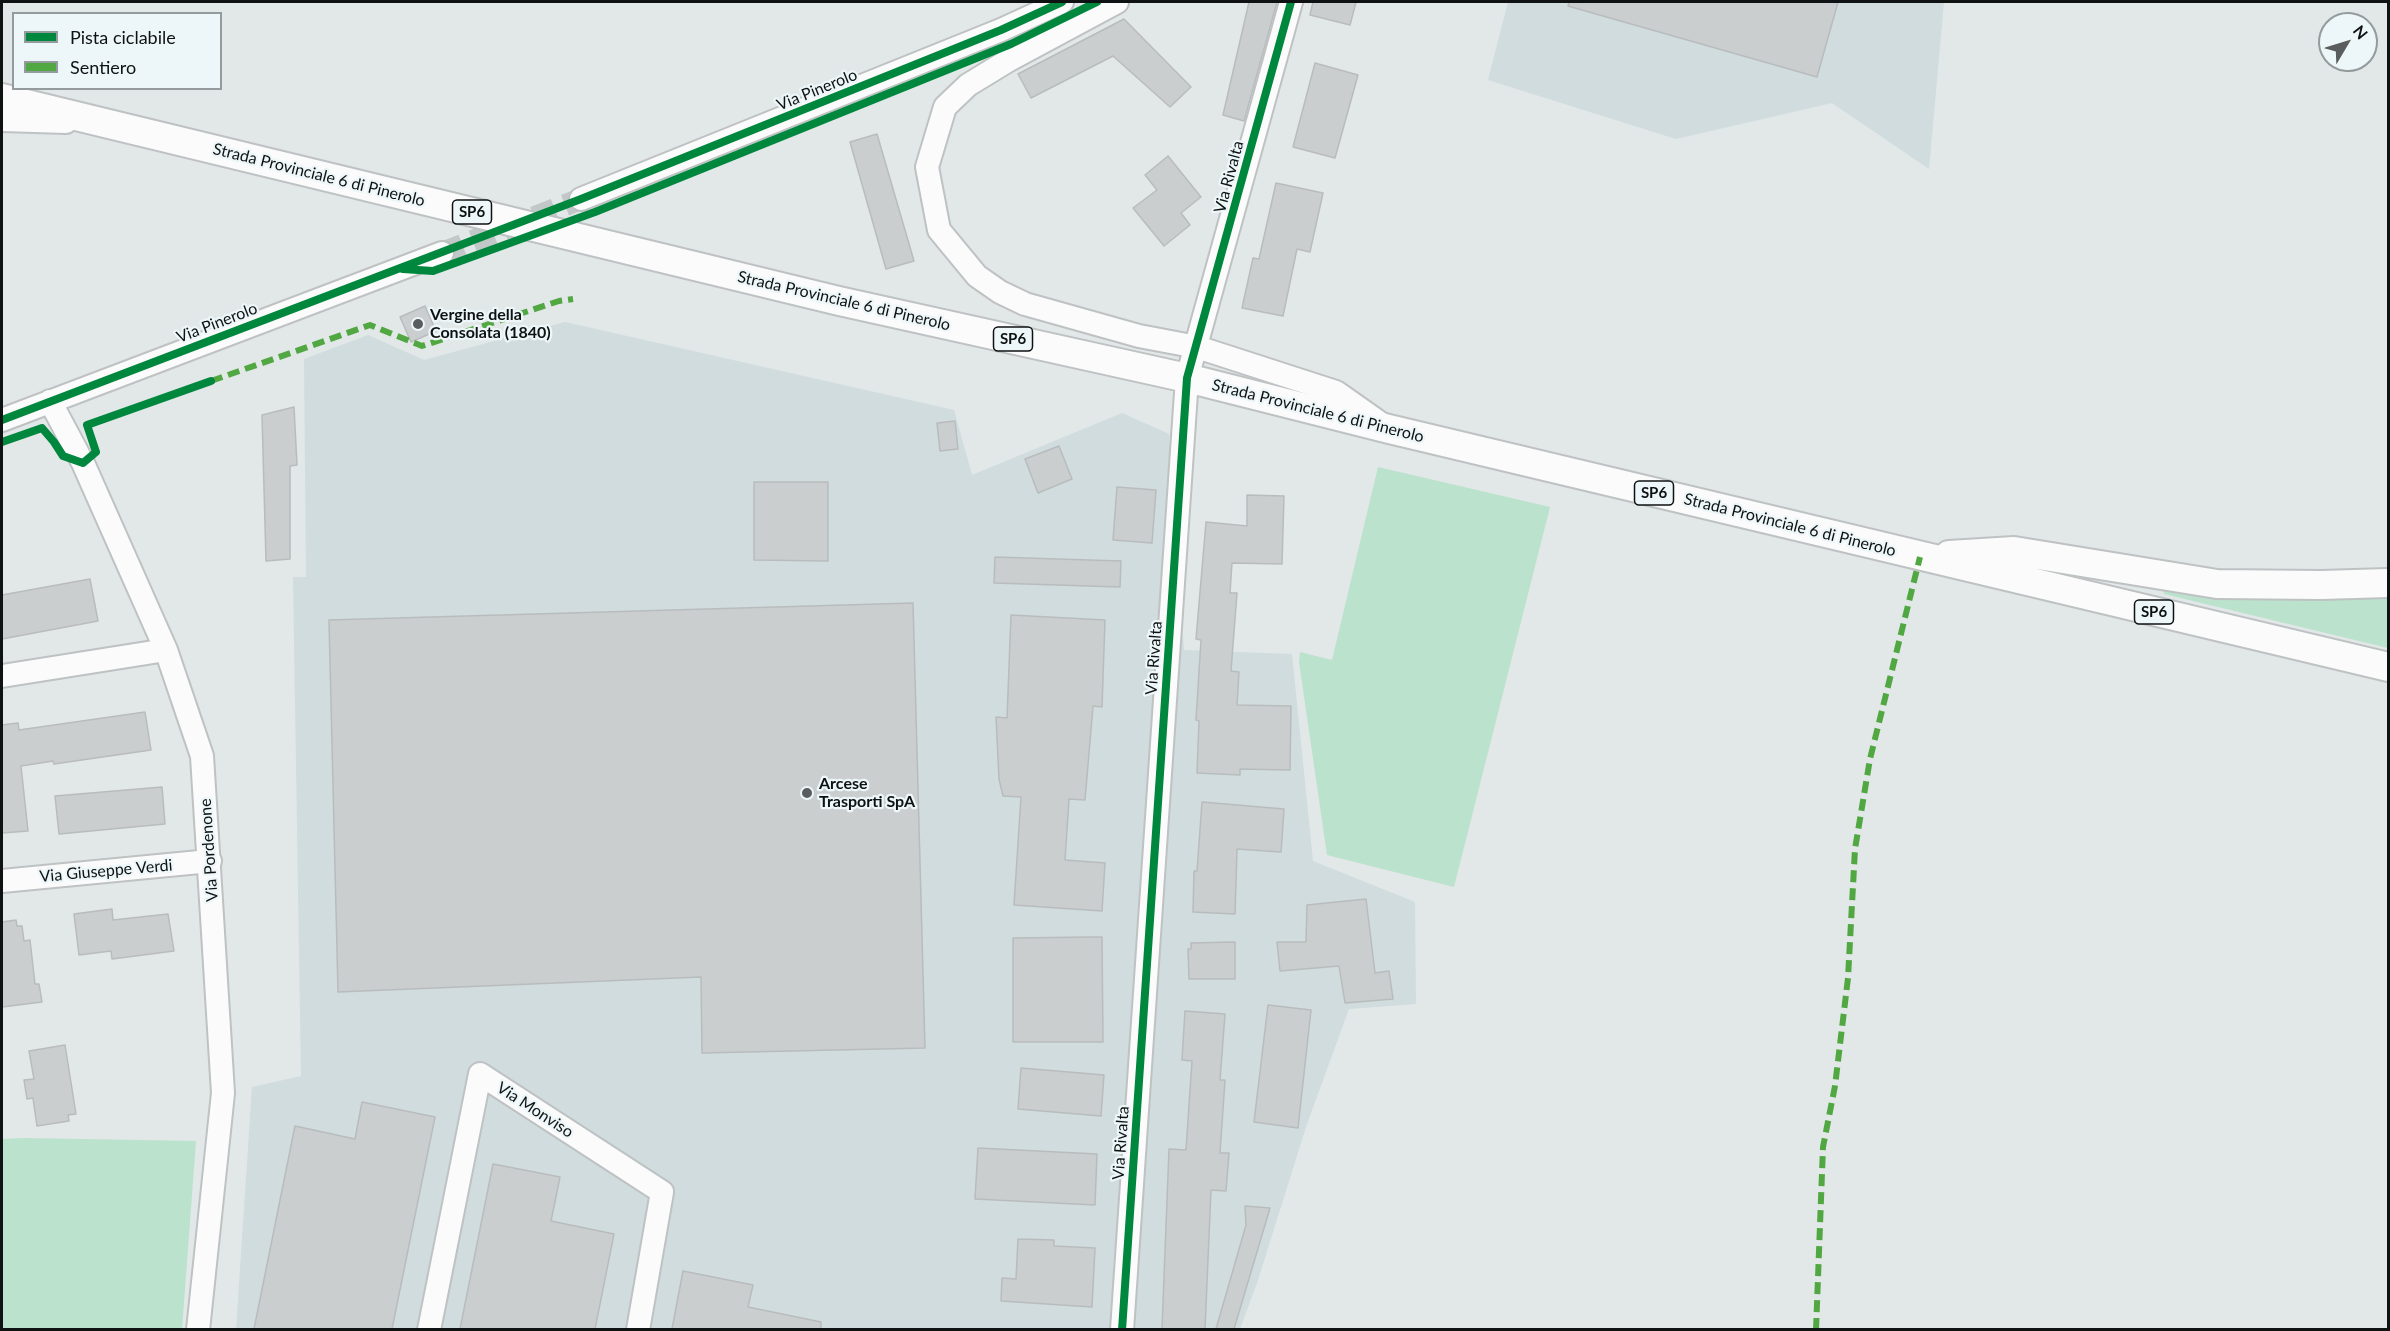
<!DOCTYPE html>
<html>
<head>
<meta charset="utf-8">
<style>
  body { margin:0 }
  #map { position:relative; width:2390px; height:1331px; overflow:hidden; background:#e2e7e8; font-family:Lato,sans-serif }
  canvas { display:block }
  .frame { position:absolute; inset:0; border:3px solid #0f1212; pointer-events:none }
  .legend { position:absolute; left:12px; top:12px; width:210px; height:78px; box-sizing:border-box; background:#edf6f8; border:2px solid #949b9c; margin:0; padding:8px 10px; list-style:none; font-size:18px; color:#0f1212 }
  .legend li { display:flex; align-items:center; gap:12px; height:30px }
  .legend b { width:30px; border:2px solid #949b9c }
  .north { position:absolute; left:2318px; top:12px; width:60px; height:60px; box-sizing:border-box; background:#edf6f8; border:2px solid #949b9c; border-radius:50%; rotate:52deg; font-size:16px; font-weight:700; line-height:24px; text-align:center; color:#0f1212 }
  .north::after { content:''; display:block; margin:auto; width:21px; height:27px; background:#595d5d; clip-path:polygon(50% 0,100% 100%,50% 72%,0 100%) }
</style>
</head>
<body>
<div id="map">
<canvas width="2390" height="1331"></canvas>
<div class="frame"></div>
<ul class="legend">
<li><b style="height:8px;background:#00873e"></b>Pista ciclabile</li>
<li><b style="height:8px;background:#51a842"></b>Sentiero</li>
</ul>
<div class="north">N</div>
</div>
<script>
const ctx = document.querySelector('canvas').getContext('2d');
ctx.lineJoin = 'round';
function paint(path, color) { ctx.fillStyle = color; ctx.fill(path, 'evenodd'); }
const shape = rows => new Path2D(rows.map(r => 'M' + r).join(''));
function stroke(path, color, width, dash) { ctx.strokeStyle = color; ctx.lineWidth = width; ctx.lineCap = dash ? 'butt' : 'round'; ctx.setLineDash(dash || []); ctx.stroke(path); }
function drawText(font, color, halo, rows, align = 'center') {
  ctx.font = font + ' Lato,sans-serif'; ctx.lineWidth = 4.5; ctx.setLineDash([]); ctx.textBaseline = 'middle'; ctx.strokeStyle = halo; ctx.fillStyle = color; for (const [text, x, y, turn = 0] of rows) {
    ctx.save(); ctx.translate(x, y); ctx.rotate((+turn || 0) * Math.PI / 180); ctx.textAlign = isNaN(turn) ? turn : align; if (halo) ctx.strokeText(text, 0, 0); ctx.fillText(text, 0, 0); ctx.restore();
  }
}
const built = shape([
  [1508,2,1944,2,1929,169,1832,103,1676,139,1488,80],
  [565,322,954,410,972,475,1122,413,1169,434,1184,650,1292,654,1313,861,1415,902,1416,1004,1349,1009,1307,1124,1257,1283,1240,1329,236,1330,252,1087,301,1076,293,577,306,577,304,359,368,335,424,360]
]);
const green = shape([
  [1378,467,1550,507,1454,887,1327,855,1299,662,1300,652,1332,660],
  [2164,588,2321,599,2388,598,2388,648,2164,594],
  [24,1138,196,1141,182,1329,2,1329,2,1139]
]);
const building = shape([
  [1249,2,1277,2,1244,121,1223,115,1249,2],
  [1313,2,1356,2,1350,25,1310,15,1313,2],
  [1569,2,1838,2,1817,77,1568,6,1569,2],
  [1124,19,1191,87,1170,107,1113,56,1031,98,1018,74,1124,19],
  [1315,63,1358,75,1335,158,1293,147,1315,63],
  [877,134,914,261,886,269,850,142,877,134],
  [1168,156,1201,197,1181,213,1190,225,1164,246,1133,208,1157,190,1145,175,1168,156],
  [1276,183,1323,193,1310,252,1297,249,1283,316,1242,308,1253,258,1259,259,1276,183],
  [425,306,436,331,411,342,400,317,425,306],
  [294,407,297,465,290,466,290,559,266,561,262,415,294,407],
  [955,421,958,449,940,451,937,423,955,421],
  [1059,446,1072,479,1038,493,1025,459,1059,446],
  [754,482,828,482,828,561,754,560,754,482],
  [1117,487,1156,490,1152,543,1113,540,1117,487],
  [1247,495,1284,496,1282,564,1232,563,1230,593,1237,593,1231,671,1239,672,1237,705,1291,706,1290,770,1240,769,1240,775,1197,773,1199,721,1196,720,1201,640,1196,639,1206,522,1247,526,1247,495],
  [995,557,1121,561,1120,587,994,583,995,557],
  [90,579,98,621,2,639,2,595,90,579],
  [913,603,925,1048,702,1053,701,977,338,992,329,620,913,603],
  [1011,615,1105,620,1102,707,1093,706,1085,800,1069,799,1065,860,1105,863,1102,911,1014,905,1021,797,1003,796,999,779,996,717,1007,718,1011,615],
  [145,712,151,750,54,764,53,761,21,766,28,831,2,833,2,725,18,723,19,730,145,712],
  [162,787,165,824,59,834,55,796,162,787],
  [1202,802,1284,809,1281,852,1237,849,1235,914,1193,912,1194,871,1197,871,1202,802],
  [1366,899,1375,973,1389,971,1393,999,1345,1003,1339,966,1280,971,1277,942,1306,942,1307,905,1366,899],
  [112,909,113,920,168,914,174,951,112,959,111,951,79,955,74,914,112,909],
  [16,920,17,926,22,926,24,941,30,940,35,984,39,984,42,1002,2,1007,2,922,16,920],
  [1092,937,1102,937,1103,1042,1013,1042,1013,938,1092,937],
  [1235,942,1235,979,1189,979,1188,949,1191,949,1191,943,1235,942],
  [1268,1005,1311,1010,1298,1128,1254,1122,1268,1005],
  [1185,1011,1225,1014,1220,1080,1225,1080,1220,1153,1229,1153,1226,1191,1211,1190,1205,1329,1162,1329,1169,1149,1186,1150,1192,1061,1182,1060,1185,1011],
  [65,1045,76,1114,68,1115,69,1121,37,1126,33,1098,27,1099,24,1080,34,1079,29,1051,65,1045],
  [1021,1068,1104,1075,1101,1116,1018,1109,1021,1068],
  [362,1102,435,1117,392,1329,254,1329,295,1126,355,1139,362,1102],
  [978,1148,1097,1154,1095,1205,975,1199,978,1148],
  [493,1164,560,1177,551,1221,614,1234,595,1329,460,1329,493,1164],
  [1245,1206,1270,1208,1234,1329,1216,1329,1246,1225,1245,1206],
  [1018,1239,1054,1240,1054,1246,1095,1248,1092,1307,1001,1301,1002,1278,1016,1279,1018,1239],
  [683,1271,753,1285,748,1307,821,1322,821,1329,672,1329,683,1271]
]);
const minorTunnel = shape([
  [442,253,581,199]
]);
const minor = shape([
  [1117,2,1009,60,968,85,945,107,927,167,939,230,977,276,1000,292,1025,304,1139,336,1197,347,1336,392,1380,423],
  [2,120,66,122],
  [581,199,1001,30,1062,2],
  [50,401,83,463,166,650,202,756,223,1093,198,1330],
  [2,420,442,253],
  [2,676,166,650],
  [2,881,210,861],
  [429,1330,480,1074,662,1192,638,1330],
  [1122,1330,1187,378,1291,2]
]);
const major = shape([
  [2,98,839,301,1187,378,1389,429,2388,667],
  [1949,555,2014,551,2217,584,2321,585,2388,583]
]);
const quiet = shape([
  [211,381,370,325,422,346,559,301,573,299],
  [1816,1330,1823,1147,1835,1086,1848,978,1855,849,1870,759,1920,557]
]);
const cycleway = shape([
  [403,269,433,271,595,212,1011,44,1097,2],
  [2,420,581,199,1001,30,1062,2],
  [2,442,42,428,54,442,63,456,83,463,96,452,87,425,211,381],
  [1122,1330,1187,378,1291,2]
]);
const markers = [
  [418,324,6,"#595d5d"],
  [807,793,6,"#595d5d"]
];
const shields = [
  [472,212,39],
  [1013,339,39],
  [1654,493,39],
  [2154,612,39]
];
const shieldNames = [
  ["SP6",472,212],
  ["SP6",1013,339],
  ["SP6",1654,493],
  ["SP6",2154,612]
];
const streetNames = [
  ["Via Pinerolo",817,90,-22],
  ["Strada Provinciale 6 di Pinerolo",319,175,14],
  ["Via Rivalta",1229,177,-75],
  ["Strada Provinciale 6 di Pinerolo",844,301,13],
  ["Via Pinerolo",217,323,-21],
  ["Strada Provinciale 6 di Pinerolo",1318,411,14],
  ["Strada Provinciale 6 di Pinerolo",1790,525,14],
  ["Via Rivalta",1154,658,-86],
  ["Via Pordenone",209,850,-94],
  ["Via Giuseppe Verdi",106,871,-5],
  ["Via Monviso",535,1110,33],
  ["Via Rivalta",1121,1143,-86]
];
const poiNames = [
  ["Vergine della",430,315],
  ["Consolata (1840)",430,333],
  ["Arcese",819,784],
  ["Trasporti SpA",819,802]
];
paint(built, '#d0dcde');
paint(green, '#bbe2cc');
paint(building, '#cbcecf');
stroke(building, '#b9bcbd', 1.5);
stroke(minorTunnel, '#c2c7c8', 22, [22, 11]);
stroke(minor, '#bec2c3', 26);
stroke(major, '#bec2c3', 32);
stroke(minor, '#fbfbfc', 22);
stroke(major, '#fbfbfc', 28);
stroke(quiet, '#51a842', 6, [12, 6]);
stroke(cycleway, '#00873e', 8);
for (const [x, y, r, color] of markers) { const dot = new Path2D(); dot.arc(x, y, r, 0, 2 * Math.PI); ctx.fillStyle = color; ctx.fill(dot); stroke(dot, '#edf6f8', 2); }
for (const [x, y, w] of shields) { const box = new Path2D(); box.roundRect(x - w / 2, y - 12, w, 24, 4.5); ctx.fillStyle = '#edf6f8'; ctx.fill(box); stroke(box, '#0f1212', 1.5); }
drawText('bold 15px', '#0f1212', null, shieldNames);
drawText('16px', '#0f1212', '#edf6f8', streetNames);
drawText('bold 16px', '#0f1212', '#edf6f8', poiNames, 'left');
</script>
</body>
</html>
